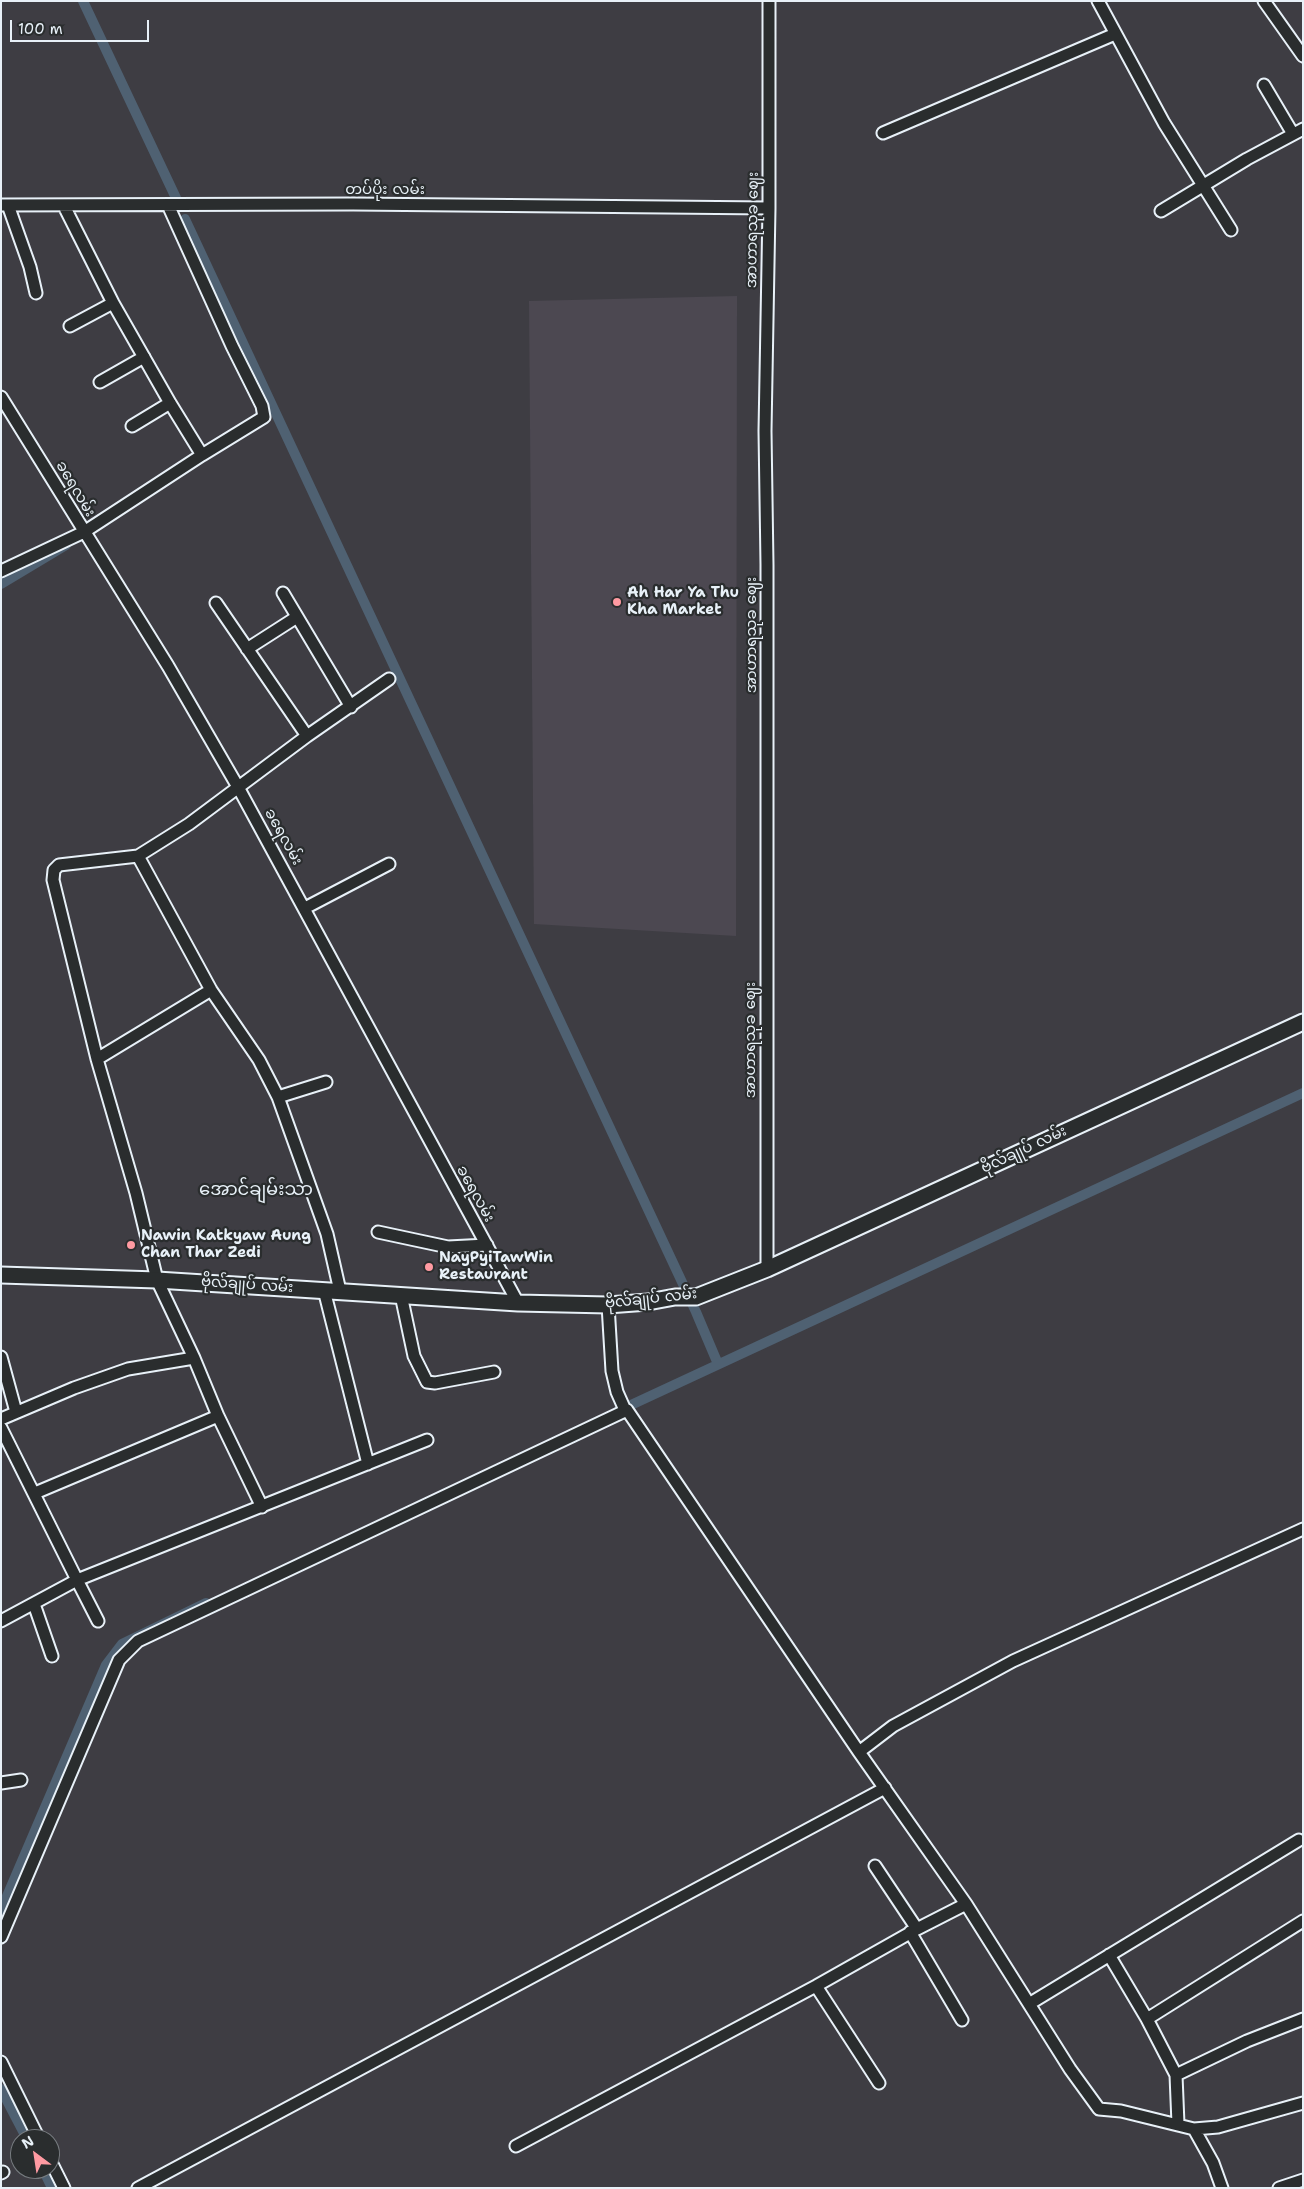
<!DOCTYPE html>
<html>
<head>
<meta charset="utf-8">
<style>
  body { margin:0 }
  #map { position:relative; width:1304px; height:2189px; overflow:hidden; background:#3e3d43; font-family:"Shantell Sans",sans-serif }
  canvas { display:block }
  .frame { position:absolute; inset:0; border:2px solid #e8f1f8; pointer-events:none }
  .north { position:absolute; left:10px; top:2129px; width:50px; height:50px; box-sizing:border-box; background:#2a2d2e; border:1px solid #767b7f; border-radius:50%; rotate:329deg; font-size:14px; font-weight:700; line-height:20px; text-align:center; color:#e8f1f8 }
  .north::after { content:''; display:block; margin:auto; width:18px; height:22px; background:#ff9aa2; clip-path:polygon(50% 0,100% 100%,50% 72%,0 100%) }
  .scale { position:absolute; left:10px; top:20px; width:139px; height:22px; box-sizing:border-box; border:2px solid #e8f1f8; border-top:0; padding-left:6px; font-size:15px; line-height:18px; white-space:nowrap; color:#e8f1f8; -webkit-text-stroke:4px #2a2d2e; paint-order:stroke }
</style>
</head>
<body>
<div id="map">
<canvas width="1304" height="2189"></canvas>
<div class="frame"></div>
<div class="north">N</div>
<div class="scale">100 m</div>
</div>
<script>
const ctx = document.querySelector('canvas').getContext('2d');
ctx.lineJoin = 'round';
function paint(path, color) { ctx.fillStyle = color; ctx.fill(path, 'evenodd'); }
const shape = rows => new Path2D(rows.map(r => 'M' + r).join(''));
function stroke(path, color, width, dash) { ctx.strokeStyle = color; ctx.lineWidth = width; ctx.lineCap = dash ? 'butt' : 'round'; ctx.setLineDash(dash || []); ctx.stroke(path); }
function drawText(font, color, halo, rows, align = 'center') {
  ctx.font = font + ' "Shantell Sans","Noto Sans Myanmar",sans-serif'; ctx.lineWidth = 4.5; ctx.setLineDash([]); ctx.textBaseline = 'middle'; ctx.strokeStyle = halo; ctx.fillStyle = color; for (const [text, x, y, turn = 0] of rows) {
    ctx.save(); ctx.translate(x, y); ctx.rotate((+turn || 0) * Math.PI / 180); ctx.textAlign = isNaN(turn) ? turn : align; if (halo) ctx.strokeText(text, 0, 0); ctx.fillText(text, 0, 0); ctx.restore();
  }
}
const built = shape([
  [737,296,736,936,534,924,529,301]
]);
const canal = shape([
  [83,1,176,198],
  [185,219,696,1312,718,1364],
  [1,584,66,545],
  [618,1411,1303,1093],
  [1,1910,106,1665,122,1644,206,1603],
  [1,2089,27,2139],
  [43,2169,52,2188]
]);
const minor = shape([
  [1098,1,1164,123,1231,230],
  [1264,1,1303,56],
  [1264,85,1293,134],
  [883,133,1115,34],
  [1,205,353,204,769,208],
  [8,205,30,267,36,293],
  [64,206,113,303,170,403,202,455],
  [1161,211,1247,159,1303,129],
  [70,326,113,303],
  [100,382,144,357],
  [1,397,168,666,238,787,518,1303],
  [132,426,170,403],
  [1,571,84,532,202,455,264,417,262,406,232,346,168,205],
  [283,593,351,707],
  [216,603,307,736],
  [247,649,297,617],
  [138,856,211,990,259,1060,278,1097,327,1234,340,1291],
  [305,908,389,864],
  [97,1059,211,990],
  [278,1097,326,1082],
  [378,1232,448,1247,487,1245],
  [767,1269,767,565,765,431,769,208,769,1],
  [324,1290,368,1464],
  [401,1295,414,1356,427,1382,435,1383,494,1372],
  [608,1305,612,1371,617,1392,625,1410,627,1410],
  [1,1357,16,1412],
  [627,1410,859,1752,966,1904,1070,2069,1099,2109,1121,2111,1194,2129,1218,2127,1303,2103],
  [218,1416,262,1507],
  [1,1419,74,1388,128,1369,194,1358],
  [1,1428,77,1580,1,1621],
  [35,1493,218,1416,194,1358,157,1280,136,1193,97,1059,53,880,54,870,59,865,138,856,189,824,307,736,389,679],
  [34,1604,52,1656],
  [98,1621,77,1580,427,1440],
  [859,1752,893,1726,1013,1661,1303,1529],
  [1,1783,21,1780],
  [875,1866,917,1929],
  [910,1932,962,2020],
  [1,1937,119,1660,138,1641,627,1410],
  [1109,1955,1147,2019,1176,2075,1178,2124],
  [816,1986,879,2083],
  [1029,2004,1299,1840],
  [1147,2019,1303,1921],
  [1,2062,39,2139],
  [1176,2075,1247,2041,1303,2019],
  [1194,2129,1213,2163,1222,2188],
  [516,2146,816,1986,917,1929,966,1904],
  [50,2160,64,2188],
  [1,2173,3,2172],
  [138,2188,885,1788],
  [1279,2188,1303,2180]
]);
const major = shape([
  [1,1275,157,1280,518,1303,608,1305,648,1302,675,1297,696,1297,767,1269,1303,1022]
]);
const markers = [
  [617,602,5,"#ff9aa2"],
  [131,1245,5,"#ff9aa2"],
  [429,1267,5,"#ff9aa2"]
];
const streetNames = [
  ["တပ်ပိုး လမ်း",385,190],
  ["အာဟာရသုခ ဈေး",753,230,-89],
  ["ခရေလမ်း",75,489,59],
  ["အာဟာရသုခ ဈေး",752,635,-90],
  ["ခရေလမ်း",283,837,61],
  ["အာဟာရသုခ ဈေး",751,1040,-90],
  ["ဗိုလ်ချုပ် လမ်း",1024,1150,-25],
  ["ခရေလမ်း",475,1194,61],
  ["ဗိုလ်ချုပ် လမ်း",247,1285,4],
  ["ဗိုလ်ချုပ် လမ်း",651,1299,-6]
];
const poiNames = [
  ["Ah Har Ya Thu",627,593],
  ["Kha Market",627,610],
  ["Nawin Katkyaw Aung",141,1236],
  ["Chan Thar Zedi",141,1253],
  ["NayPyiTawWin",439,1258],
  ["Restaurant",439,1275]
];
const quarterNames = [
  ["အောင်ချမ်းသာ",256,1190]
];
paint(built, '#4c4851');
stroke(canal, '#4f6172', 10);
stroke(minor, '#e8f1f8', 15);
stroke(major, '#e8f1f8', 19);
stroke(minor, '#2a2d2e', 11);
stroke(major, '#2a2d2e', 15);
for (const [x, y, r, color] of markers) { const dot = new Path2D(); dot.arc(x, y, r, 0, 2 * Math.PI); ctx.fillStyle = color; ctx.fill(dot); stroke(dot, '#2a2d2e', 2); }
drawText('15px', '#e8f1f8', '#2a2d2e', streetNames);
drawText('bold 15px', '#e8f1f8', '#2a2d2e', poiNames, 'left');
drawText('18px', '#e8f1f8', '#2a2d2e', quarterNames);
</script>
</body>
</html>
